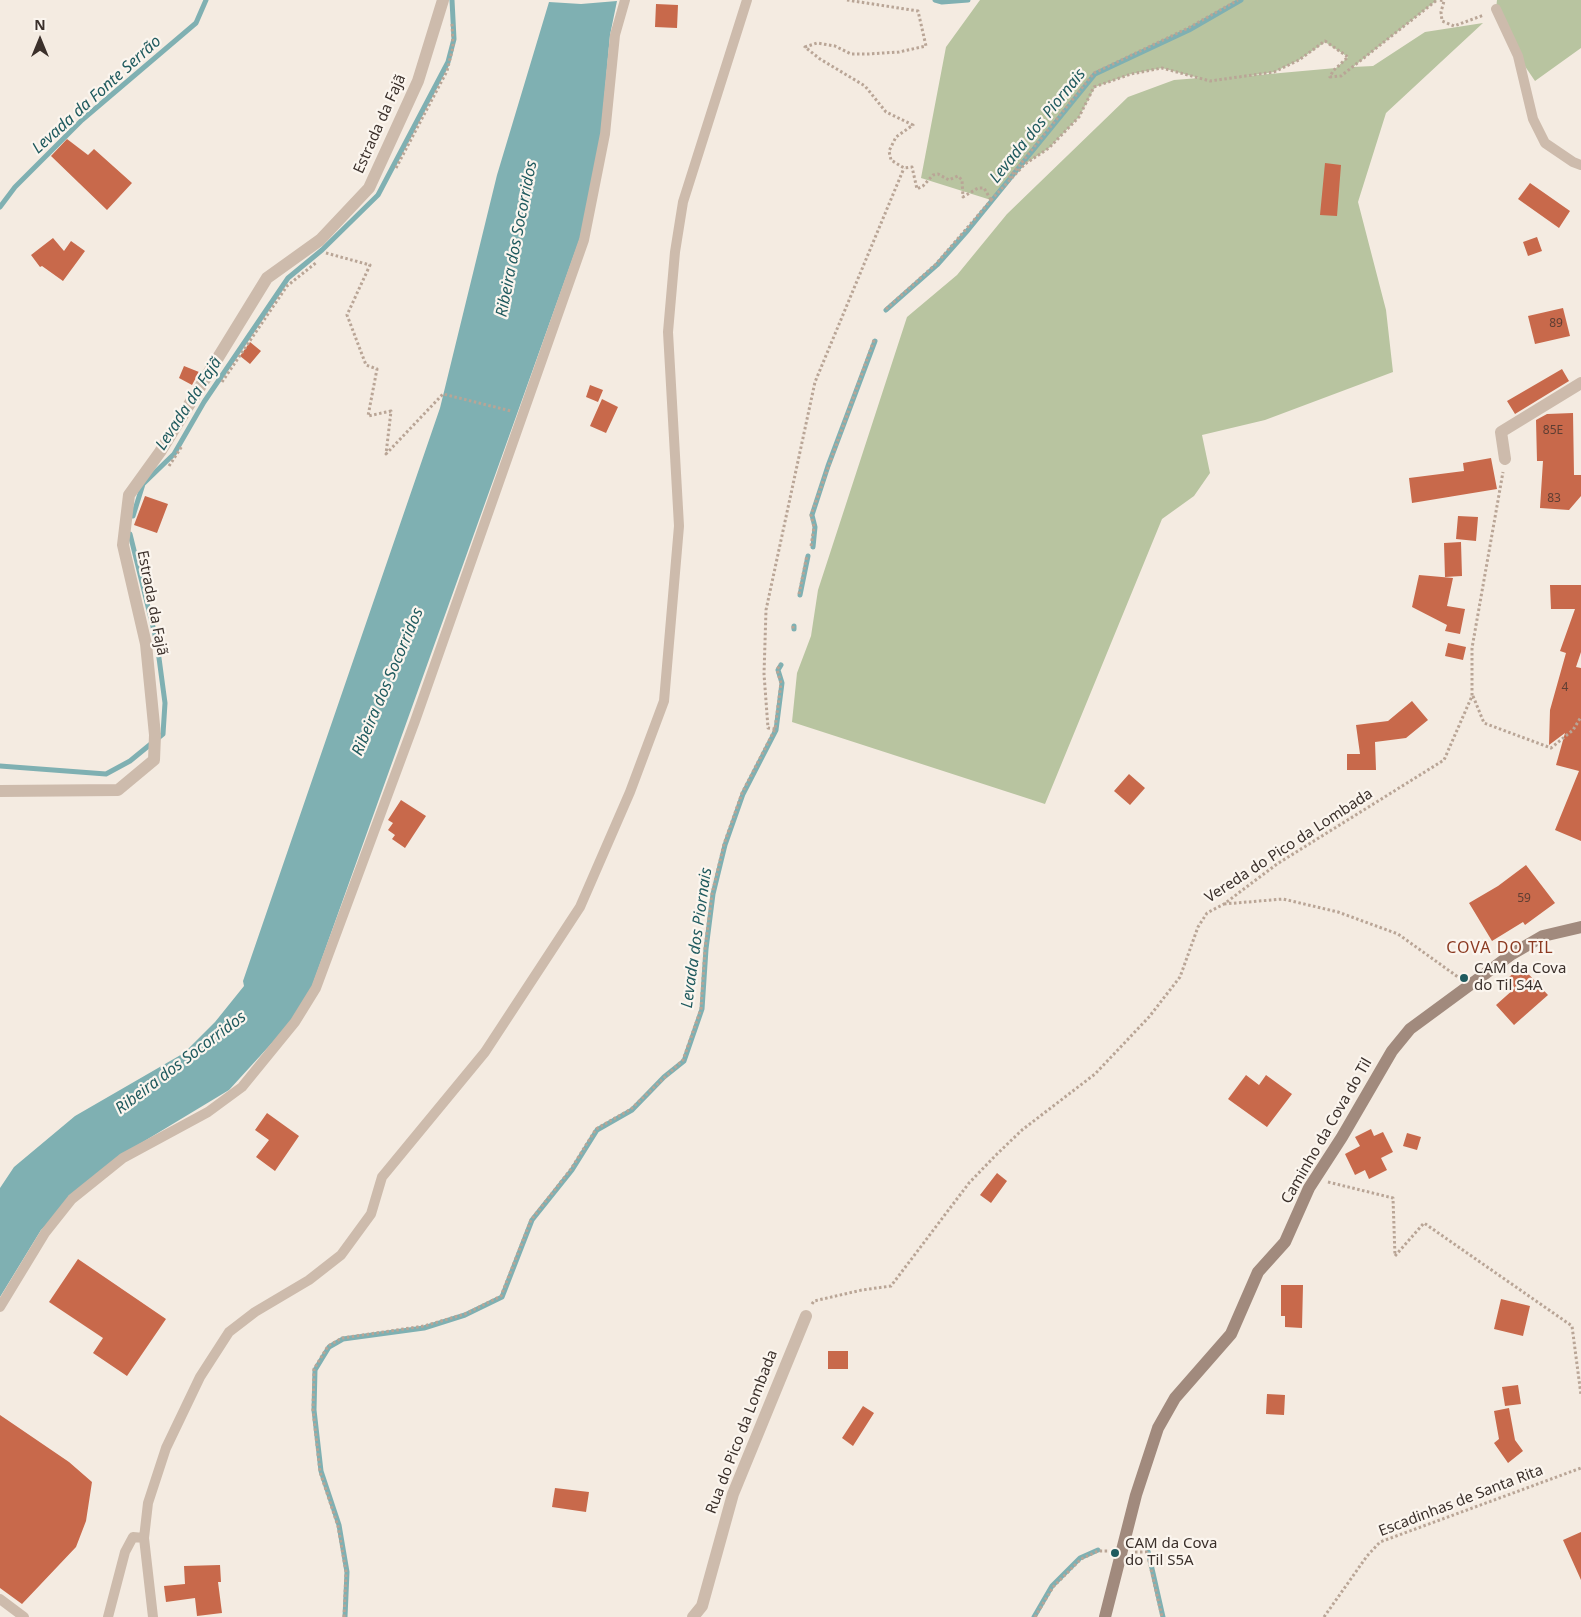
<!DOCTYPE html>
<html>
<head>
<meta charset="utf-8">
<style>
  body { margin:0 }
  #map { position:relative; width:1581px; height:1617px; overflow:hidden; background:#f4ebe1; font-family:"Noto Sans",sans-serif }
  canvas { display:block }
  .north { position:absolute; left:15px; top:15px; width:50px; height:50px; -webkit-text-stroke:4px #fbf5ee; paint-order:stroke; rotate:0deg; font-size:14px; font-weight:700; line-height:20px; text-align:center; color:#3b302b }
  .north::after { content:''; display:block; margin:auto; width:18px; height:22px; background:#3b302b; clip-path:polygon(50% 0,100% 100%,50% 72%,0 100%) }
</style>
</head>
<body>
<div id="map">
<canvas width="1581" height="1617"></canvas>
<div class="north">N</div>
</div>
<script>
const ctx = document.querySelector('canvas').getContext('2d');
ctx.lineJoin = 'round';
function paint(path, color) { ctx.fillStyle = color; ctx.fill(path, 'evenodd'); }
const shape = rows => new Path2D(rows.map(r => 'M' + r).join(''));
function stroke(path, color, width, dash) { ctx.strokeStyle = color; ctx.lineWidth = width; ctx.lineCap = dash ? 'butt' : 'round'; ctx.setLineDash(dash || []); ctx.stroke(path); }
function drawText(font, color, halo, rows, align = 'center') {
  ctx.font = font + ' "Noto Sans",sans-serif'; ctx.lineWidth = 4.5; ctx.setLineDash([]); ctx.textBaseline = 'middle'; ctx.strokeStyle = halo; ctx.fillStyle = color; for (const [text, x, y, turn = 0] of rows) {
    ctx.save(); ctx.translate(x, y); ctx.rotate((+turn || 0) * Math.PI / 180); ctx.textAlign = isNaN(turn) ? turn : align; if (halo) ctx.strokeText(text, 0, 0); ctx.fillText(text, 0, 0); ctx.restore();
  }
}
const green = shape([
  [980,0,1437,0,1353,67,1373,66,1425,32,1483,23,1386,113,1358,202,1386,310,1393,372,1265,420,1202,435,1210,473,1194,496,1162,519,1045,804,792,722,797,673,811,636,818,590,907,317,957,275,1007,214,1128,97,1174,80,1199,78,1162,68,1131,74,1095,87,1079,117,1049,148,1025,164,991,200,921,178,946,47],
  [1325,42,1348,57,1336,68,1247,76,1274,72,1299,60],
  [1497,0,1581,0,1581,48,1535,81,1518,56,1496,9]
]);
const water = shape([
  [617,1,610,35,601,134,580,238,311,989,292,1021,229,1090,123,1154,41,1230,0,1297,0,1188,14,1167,75,1116,184,1053,215,1022,244,986,243,981,440,408,497,175,549,2,581,4]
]);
const stream = shape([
  [935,0,942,2,968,0],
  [0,207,15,187,82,120,196,23,206,0],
  [886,310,937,265,968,230,1095,74,1189,30,1241,0],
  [133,516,143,484,174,454,204,402,288,278,322,250,378,195,448,62,454,39,452,0],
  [813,547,815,527,812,515,828,466,875,341],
  [800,595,808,556],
  [794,626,794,629],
  [0,766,106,774,130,761,163,734,165,703,157,643,130,534],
  [1148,1551,1163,1617],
  [345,1617,347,1572,339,1525,321,1471,314,1410,315,1370,329,1347,343,1339,424,1328,465,1315,502,1297,532,1220,572,1170,597,1130,632,1110,664,1077,684,1061,702,1009,706,949,713,894,725,845,743,794,776,730,782,683,778,670,781,665],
  [1034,1617,1052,1586,1080,1558,1098,1550]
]);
const building = shape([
  [656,4,678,5,677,28,655,27],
  [67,139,88,155,94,149,132,183,107,210,51,156],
  [1325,163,1341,165,1337,216,1320,215],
  [1530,183,1570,211,1559,228,1518,199],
  [1537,237,1542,251,1528,256,1523,242],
  [53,238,64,251,71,241,85,251,63,281,42,266,40,267,31,255],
  [1563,308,1570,336,1535,344,1528,316],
  [250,342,261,351,250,364,240,356],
  [184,366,199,372,192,385,179,378],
  [1562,369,1569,381,1515,414,1507,401],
  [590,385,603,390,598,402,586,397],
  [602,399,618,407,606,433,590,426],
  [1573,413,1574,475,1581,475,1581,496,1569,510,1540,508,1543,461,1537,461,1536,420,1547,414],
  [1491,458,1497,489,1412,503,1409,478,1464,471,1463,463],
  [145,496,168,504,157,533,134,525],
  [1458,516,1478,517,1476,541,1456,539],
  [1461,542,1462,576,1445,577,1444,543],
  [1419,575,1453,578,1447,606,1465,609,1460,634,1445,631,1447,625,1412,607],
  [1550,585,1581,585,1581,652,1576,667,1581,668,1581,841,1555,830,1579,771,1556,765,1565,733,1549,745,1550,710,1566,653,1560,651,1575,609,1551,609],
  [1448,643,1466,647,1463,660,1445,656],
  [1412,701,1428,720,1406,738,1375,742,1376,770,1347,770,1347,754,1360,754,1356,725,1388,721],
  [1129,774,1145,788,1130,805,1114,791],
  [401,800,426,816,405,848,392,839,395,835,388,830,393,823,388,820],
  [1526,865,1555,903,1525,925,1523,922,1492,941,1469,903,1498,886],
  [1521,966,1548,995,1514,1025,1496,1005,1515,988,1507,979],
  [1246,1075,1259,1085,1266,1075,1292,1094,1267,1127,1228,1099],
  [267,1113,299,1136,275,1171,256,1157,269,1140,255,1130],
  [1371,1129,1374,1136,1383,1132,1393,1152,1381,1158,1387,1170,1369,1179,1365,1170,1355,1175,1345,1154,1360,1146,1355,1137],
  [1407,1133,1421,1137,1417,1150,1403,1146],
  [997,1173,1007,1181,991,1203,980,1195],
  [78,1259,166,1319,127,1376,93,1353,103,1338,49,1302],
  [1281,1285,1303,1285,1302,1328,1285,1327,1285,1316,1281,1316],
  [1501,1299,1530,1306,1523,1336,1494,1329],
  [828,1351,848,1351,848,1369,828,1369],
  [1518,1385,1521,1404,1505,1406,1502,1387],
  [1267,1394,1285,1395,1284,1415,1266,1414],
  [863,1406,874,1413,853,1446,842,1438],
  [1509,1408,1515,1440,1523,1451,1508,1463,1494,1443,1499,1439,1494,1411],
  [0,1415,69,1462,92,1482,86,1521,76,1547,22,1604,0,1588],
  [555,1488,589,1492,586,1512,552,1507],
  [1581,1532,1581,1580,1563,1540],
  [220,1565,221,1582,218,1582,222,1613,197,1616,195,1598,166,1602,164,1586,185,1584,184,1566]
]);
const path = shape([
  [847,0,918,11,926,46,899,52,868,54,851,54,835,46,817,43,805,47,820,59,865,86,886,112,913,125,896,137,889,151,891,160,904,168,912,167,917,189,923,186,933,175,938,174,949,180,958,176,962,180,963,197,978,188,984,188,991,200],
  [1440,0,1444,1,1441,12,1442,21,1454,26,1484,15],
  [396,168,447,71,453,47,452,23],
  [1009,178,1094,73,1188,28,1238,0],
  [991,200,1025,164,1049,148,1079,117,1094,87,1131,74,1162,68,1210,81,1274,72,1299,60,1325,41,1348,57,1333,71,1330,77,1341,76,1437,0],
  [326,253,370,265,347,315,366,365,377,369,368,416,391,411,386,454,443,394,511,411],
  [886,309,936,264,992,199],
  [222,382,287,286,317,262],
  [169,466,182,446],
  [811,546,814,527,811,515,874,340],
  [799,594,807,555],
  [793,626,793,629],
  [1473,696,1484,723,1551,748,1573,730,1581,717],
  [775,729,768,728,764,674,766,610,815,382,904,168],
  [1224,904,1283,899,1338,912,1398,934,1458,977],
  [1328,1182,1393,1198,1395,1256,1424,1223,1572,1326,1581,1395],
  [812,1304,814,1301,862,1290,891,1286,969,1183,996,1155,1022,1130,1095,1074,1149,1017,1180,977,1198,927,1207,913,1224,904,1277,864,1444,760,1472,696,1472,648,1503,472],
  [1135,1552,1147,1552,1162,1617],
  [344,1617,346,1572,338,1526,320,1472,313,1410,314,1369,328,1346,342,1338,424,1326,465,1314,501,1296,531,1220,571,1169,596,1129,631,1109,683,1060,701,1009,705,949,712,894,724,844,742,793,775,729,781,683,777,670,780,664],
  [1035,1617,1053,1587,1081,1559,1098,1551,1109,1551],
  [1324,1617,1367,1556,1380,1542,1581,1468]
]);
const lane = shape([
  [1496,9,1518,56,1533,119,1545,143,1573,162,1581,165],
  [0,1307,45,1233,72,1199,123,1158,208,1112,242,1087,295,1022,316,988,415,721,584,240,605,134,615,35,625,0],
  [0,1599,24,1617],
  [108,1617,125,1552,133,1537,144,1538],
  [153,1617,144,1538,148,1503,166,1448,200,1377,229,1332,255,1312,309,1280,341,1255,371,1214,382,1177,485,1052,580,907,630,792,664,701,679,526,668,332,675,252,683,202,747,0]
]);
const street = shape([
  [1505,459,1501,432,1581,383],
  [0,791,118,790,154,760,155,735,146,644,123,545,129,495,160,452,267,278,320,240,369,188,418,81,443,0],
  [693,1617,702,1606,733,1494,806,1316]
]);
const secondary = shape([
  [1105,1617,1136,1495,1158,1428,1175,1398,1231,1334,1258,1272,1285,1242,1309,1188,1342,1137,1392,1051,1410,1029,1512,954,1543,936,1581,927]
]);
const markers = [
  [1464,978,5,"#1f5a5e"],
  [1115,1553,5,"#1f5a5e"]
];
const numberNames = [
  ["89",1556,324],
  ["85E",1553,431],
  ["83",1554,499],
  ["4",1565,688],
  ["59",1524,899]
];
const streetNames = [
  ["Estrada da Fajã",380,124,-66],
  ["Estrada da Fajã",152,603,79],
  ["Vereda do Pico da Lombada",1289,846,-33],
  ["Caminho da Cova do Til",1327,1131,-60],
  ["Rua do Pico da Lombada",742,1432,-69],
  ["Escadinhas de Santa Rita",1461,1501,-21]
];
const poiNames = [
  ["CAM da Cova",1474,969],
  ["do Til S4A",1474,986],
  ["CAM da Cova",1125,1544],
  ["do Til S5A",1125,1561]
];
const waterNames = [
  ["Levada da Fonte Serrão",97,95,-42],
  ["Levada dos Piornais",1038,126,-51],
  ["Ribeira dos Socorridos",517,239,-79],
  ["Levada da Fajã",189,404,-57],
  ["Ribeira dos Socorridos",388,682,-67],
  ["Levada dos Piornais",697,938,-82],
  ["Ribeira dos Socorridos",181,1063,-37]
];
const neighbourhoodNames = [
  ["COVA DO TIL",1500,948]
];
paint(green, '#b8c4a0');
paint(water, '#7fb0b2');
stroke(stream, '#7fb0b2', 5);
paint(building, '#c8694b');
stroke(path, '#b9a596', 3, [2.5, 2.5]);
stroke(lane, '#cdbbac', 10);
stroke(street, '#cdbbac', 12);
stroke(secondary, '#a18a7d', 12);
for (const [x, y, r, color] of markers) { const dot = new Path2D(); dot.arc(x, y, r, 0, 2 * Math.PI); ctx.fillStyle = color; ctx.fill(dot); stroke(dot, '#fbf5ee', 2); }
drawText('12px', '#5e3e33', null, numberNames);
drawText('15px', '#3b302b', '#fbf5ee', streetNames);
drawText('15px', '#3b302b', '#fbf5ee', poiNames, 'left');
drawText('italic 16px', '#1f5a5e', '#fbf5ee', waterNames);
ctx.letterSpacing = '1px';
drawText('16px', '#8c3b22', '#fbf5ee', neighbourhoodNames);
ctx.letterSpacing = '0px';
</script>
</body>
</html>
